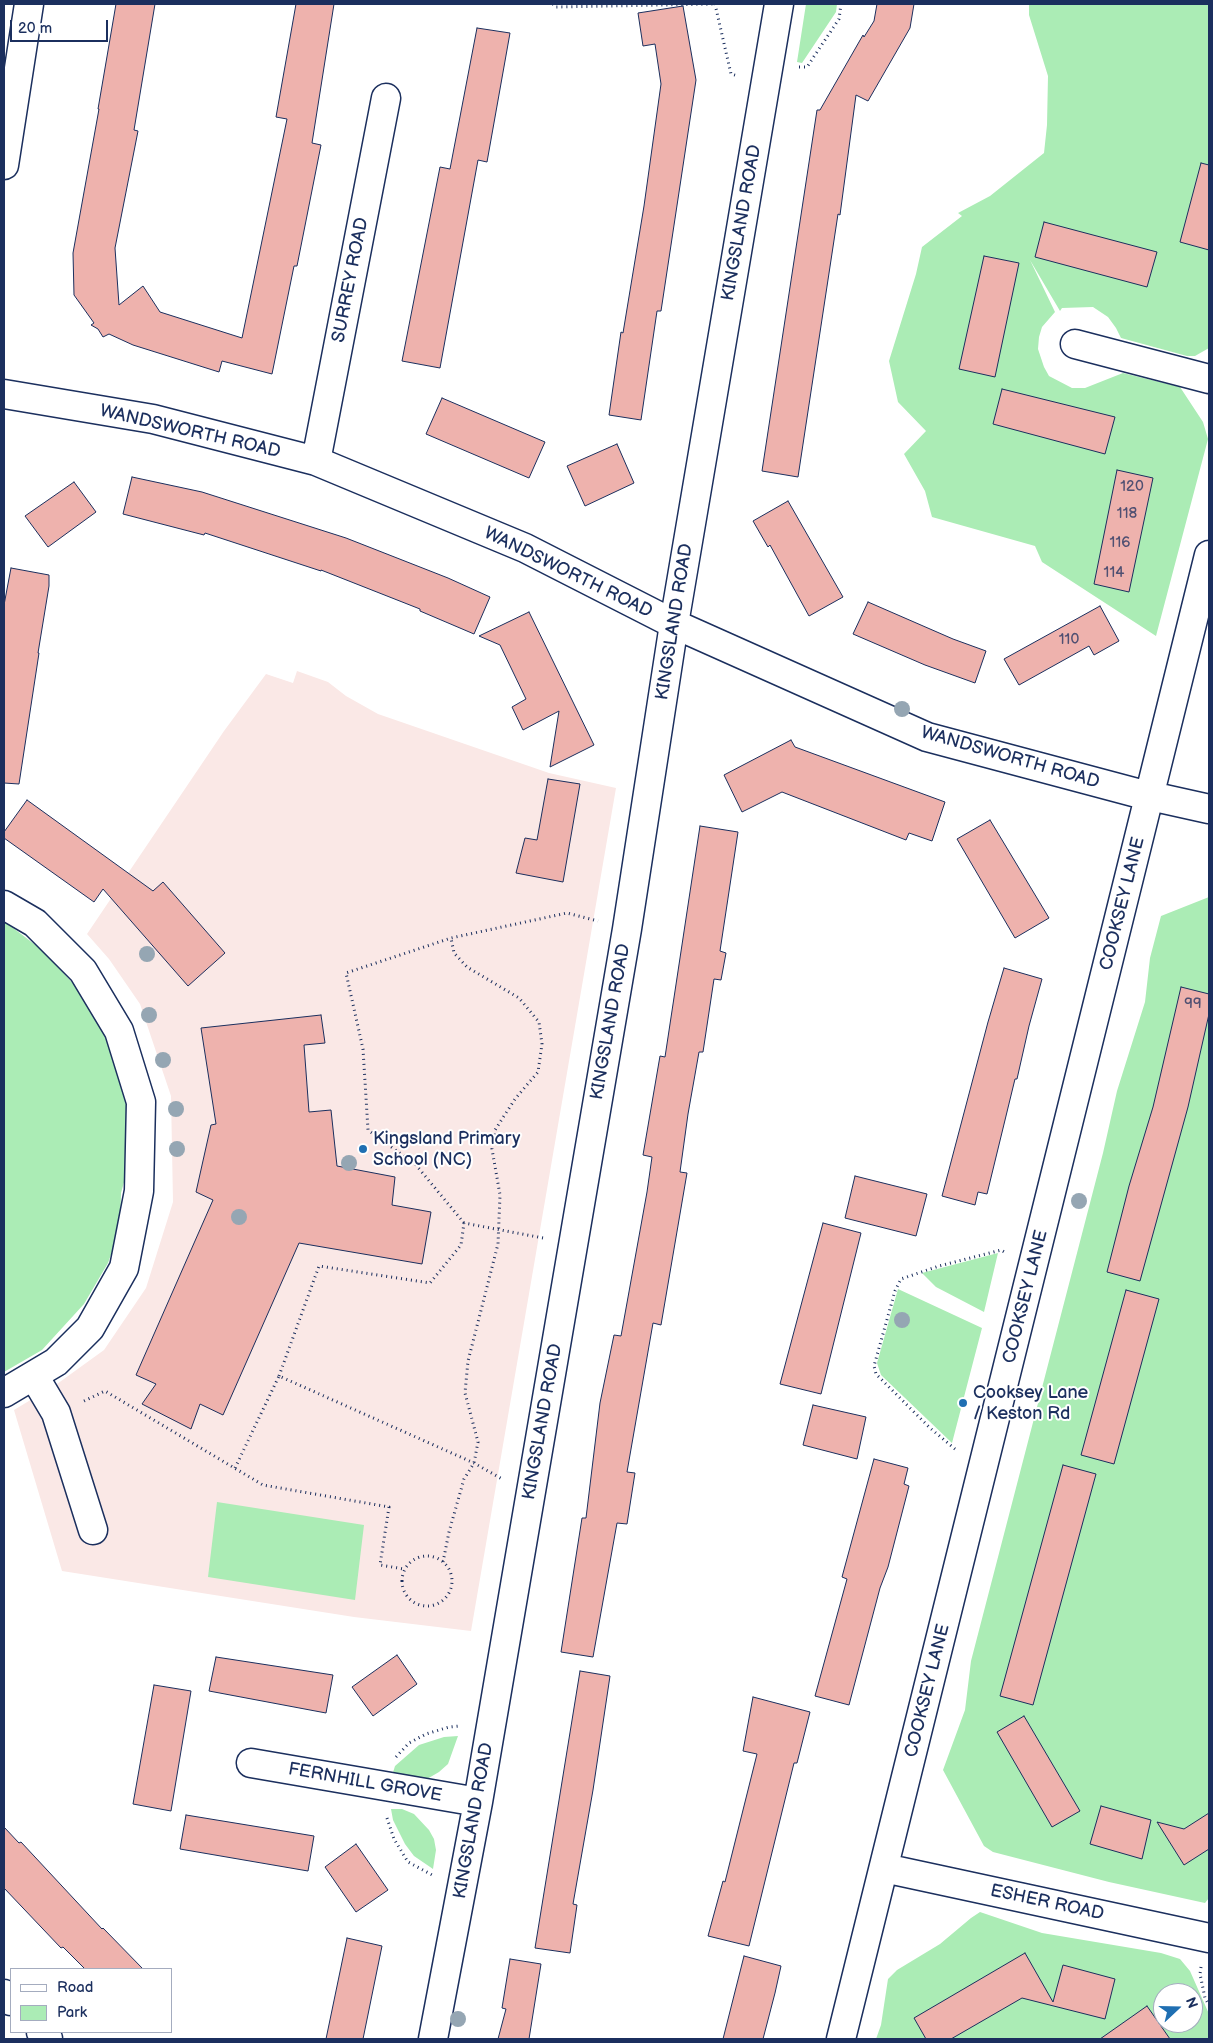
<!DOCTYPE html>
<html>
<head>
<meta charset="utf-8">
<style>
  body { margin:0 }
  #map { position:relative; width:1213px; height:2043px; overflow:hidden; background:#fff; font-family:"Balsamiq Sans",sans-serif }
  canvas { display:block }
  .frame { position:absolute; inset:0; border:5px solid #1b2f5e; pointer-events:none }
  .legend { position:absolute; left:10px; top:1968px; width:162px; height:65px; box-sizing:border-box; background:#fff; border:1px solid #a4acbf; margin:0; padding:6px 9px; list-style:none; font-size:15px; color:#1b2f5e }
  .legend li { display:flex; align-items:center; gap:10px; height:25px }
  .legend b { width:25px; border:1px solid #a4acbf }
  .north { position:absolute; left:1153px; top:1983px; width:50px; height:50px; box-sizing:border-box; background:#fff; border:1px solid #a4acbf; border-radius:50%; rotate:69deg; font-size:14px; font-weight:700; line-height:20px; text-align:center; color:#1b2f5e }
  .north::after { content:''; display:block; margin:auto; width:18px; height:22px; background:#1f6fb2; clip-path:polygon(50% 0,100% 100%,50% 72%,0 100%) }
  .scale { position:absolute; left:10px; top:20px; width:98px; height:22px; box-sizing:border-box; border:2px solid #1b2f5e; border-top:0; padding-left:6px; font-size:15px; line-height:18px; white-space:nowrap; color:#1b2f5e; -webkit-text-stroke:4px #fff; paint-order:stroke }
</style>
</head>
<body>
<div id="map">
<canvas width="1213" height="2043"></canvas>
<div class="frame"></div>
<ul class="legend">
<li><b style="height:6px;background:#fff"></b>Road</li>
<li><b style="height:14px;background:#abecb5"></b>Park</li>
</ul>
<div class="north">N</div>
<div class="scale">20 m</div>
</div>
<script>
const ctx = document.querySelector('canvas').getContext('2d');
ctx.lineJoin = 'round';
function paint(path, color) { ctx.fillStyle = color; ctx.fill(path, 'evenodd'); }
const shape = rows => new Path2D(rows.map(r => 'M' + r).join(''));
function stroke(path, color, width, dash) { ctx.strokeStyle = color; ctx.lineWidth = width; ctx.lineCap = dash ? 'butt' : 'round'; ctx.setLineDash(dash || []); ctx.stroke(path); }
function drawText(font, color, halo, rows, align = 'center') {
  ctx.font = font + ' "Balsamiq Sans",sans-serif'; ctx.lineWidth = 4; ctx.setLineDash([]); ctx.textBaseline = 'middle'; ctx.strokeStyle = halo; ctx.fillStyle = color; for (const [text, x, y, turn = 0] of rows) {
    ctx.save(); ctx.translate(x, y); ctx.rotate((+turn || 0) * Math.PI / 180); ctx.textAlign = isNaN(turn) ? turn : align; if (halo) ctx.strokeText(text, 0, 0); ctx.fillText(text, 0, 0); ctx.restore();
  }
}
const built = shape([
  [297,671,328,682,346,696,378,714,549,773,616,788,471,1631,354,1617,62,1571,14,1410,57,1384,104,1350,146,1288,173,1202,171,1096,140,1004,109,959,87,934,224,731,266,674,293,683]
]);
const green = shape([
  [806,4,837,4,836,12,802,63,797,62],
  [1029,4,1209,4,1209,348,1195,356,1187,356,1121,338,1116,328,1108,317,1093,307,1062,308,1060,311,1030,260,1055,312,1042,327,1039,337,1038,349,1044,367,1049,376,1072,388,1085,388,1123,373,1180,387,1203,422,1208,439,1156,636,1042,562,1035,546,932,517,925,491,904,454,926,431,898,402,889,361,916,274,922,247,962,216,958,213,990,196,1044,153,1047,125,1048,76,1029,15],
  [1209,897,1209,1898,1205,1903,1109,1882,993,1852,984,1846,943,1770,965,1710,971,1661,1103,1153,1117,1091,1145,1002,1150,958,1161,916],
  [4,921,42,950,80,991,115,1052,126,1088,133,1150,121,1193,120,1229,108,1263,84,1304,42,1350,4,1372],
  [998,1253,984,1312,936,1287,922,1273],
  [898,1289,982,1328,952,1443,881,1375,877,1363],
  [217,1502,364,1525,355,1600,208,1577],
  [458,1736,448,1764,439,1772,427,1779,415,1782,391,1779,395,1766,419,1745,444,1737],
  [391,1809,402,1809,414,1814,429,1830,434,1839,436,1850,433,1869,414,1856,405,1844,393,1820],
  [980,1912,1042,1933,1161,1953,1180,1959,1190,1971,1209,2014,1209,2039,876,2039,881,2025,888,1979,897,1970,940,1944,971,1918],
  [1163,1993,1193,1993,1193,2023,1163,2023]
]);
const building = shape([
  [116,4,155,4,134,130,138,131,115,248,119,305,143,286,160,312,242,338,287,119,276,117,296,4,334,4,312,143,321,145,297,266,294,266,272,374,222,361,219,372,133,345,109,334,103,337,98,329,91,325,94,323,74,295,73,253,99,109,98,109,116,4],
  [877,4,914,4,910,28,868,101,856,95,840,215,838,214,798,477,762,471,817,110,820,110,863,35,864,37,874,21,877,4],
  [683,6,696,80,661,311,657,311,641,420,609,415,621,332,623,333,644,206,661,84,655,44,643,46,638,13,683,6],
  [477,28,510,33,487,162,478,160,440,368,402,361,440,167,450,169,477,28],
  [1201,163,1209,165,1209,250,1180,242,1201,163],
  [1044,222,1157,252,1147,287,1035,257,1044,222],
  [984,256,1019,263,995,377,959,369,984,256],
  [1002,389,1115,417,1105,454,993,424,1002,389],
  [442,398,545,442,529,478,426,434,442,398],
  [617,444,634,483,585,506,567,466,617,444],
  [1117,470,1153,478,1129,592,1094,584,1117,470],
  [132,477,202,492,346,538,448,578,490,597,474,634,420,611,420,609,321,570,321,571,205,533,204,535,123,514,132,477],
  [74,482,96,512,48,547,25,516,74,482],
  [788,501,843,597,809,616,770,545,768,547,753,521,788,501],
  [11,568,49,575,49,586,38,653,39,653,19,784,4,783,4,605,11,568],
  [868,602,953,639,986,651,975,683,925,665,853,634,868,602],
  [1100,606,1119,641,1094,655,1089,646,1019,685,1004,659,1100,606],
  [529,612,594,745,550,767,559,711,523,730,512,707,526,699,500,645,479,636,529,612],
  [791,740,795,747,945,802,932,841,909,833,906,840,782,792,742,812,724,775,791,740],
  [548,779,580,784,563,882,516,873,525,838,537,840,548,779],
  [27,800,153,891,163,882,225,953,188,986,103,889,94,902,4,838,4,832,27,800],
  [990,820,1049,918,1015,938,957,839,990,820],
  [700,826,738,832,720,951,726,953,721,980,714,979,703,1052,699,1052,688,1114,680,1172,687,1173,661,1325,653,1323,627,1472,635,1473,627,1524,617,1523,593,1657,561,1652,582,1518,586,1518,600,1403,614,1335,621,1336,647,1192,652,1157,643,1155,660,1056,665,1057,700,826],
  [1004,968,1042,979,1029,1026,1017,1079,1015,1079,987,1194,978,1192,975,1205,942,1196,988,1022,1004,968],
  [1181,987,1209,994,1209,1014,1188,1107,1140,1281,1107,1272,1129,1186,1153,1107,1181,987],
  [321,1015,325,1043,304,1045,309,1112,331,1110,337,1166,395,1177,392,1205,431,1212,422,1264,299,1243,223,1415,200,1404,191,1429,142,1404,156,1384,136,1375,213,1200,196,1192,211,1125,216,1124,201,1028,321,1015],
  [855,1176,927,1194,916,1236,845,1218,855,1176],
  [823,1223,861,1233,821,1394,780,1384,823,1223],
  [1126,1290,1159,1299,1114,1464,1081,1455,1126,1290],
  [813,1405,866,1417,857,1459,803,1445,813,1405],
  [874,1459,908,1468,904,1484,909,1486,888,1567,880,1588,849,1705,815,1696,847,1579,842,1577,874,1459],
  [1063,1465,1096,1474,1033,1705,1000,1696,1063,1465],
  [397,1655,417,1684,373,1716,352,1687,397,1655],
  [216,1657,333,1675,326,1713,209,1691,216,1657],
  [580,1671,610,1676,593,1790,573,1904,577,1905,570,1953,535,1948,580,1671],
  [154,1685,191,1691,171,1811,133,1804,154,1685],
  [753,1697,810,1712,797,1763,794,1763,749,1946,708,1936,723,1881,725,1882,757,1754,743,1751,753,1697],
  [1024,1716,1080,1811,1052,1827,997,1732,1024,1716],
  [1101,1806,1151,1820,1142,1859,1090,1844,1101,1806],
  [1209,1813,1209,1849,1184,1865,1157,1822,1184,1829,1209,1813],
  [186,1815,314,1836,308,1871,180,1849,186,1815],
  [4,1827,19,1843,21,1842,102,1929,103,1928,143,1969,85,1969,63,1947,61,1948,4,1888,4,1827],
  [356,1844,388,1890,356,1912,325,1867,356,1844],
  [347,1938,382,1946,363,2039,326,2039,347,1938],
  [1025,1953,1053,2002,1063,1965,1115,1979,1105,2019,1022,1998,951,2039,926,2039,914,2018,1025,1953],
  [744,1956,781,1966,775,1993,763,2039,723,2039,744,1956],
  [510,1959,541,1964,529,2039,498,2039,506,2009,502,2008,510,1959],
  [1147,2006,1170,2039,1100,2039,1147,2006]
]);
const path = shape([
  [553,4,555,7,715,4],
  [715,4,731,74,738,76],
  [799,67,807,67,839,19,841,4],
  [464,1223,416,1165,368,1130,363,1049,346,973,451,938,567,913,598,921],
  [279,1376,319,1266,430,1283,461,1245,464,1223,543,1238],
  [84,1401,105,1391,263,1485,389,1507,380,1565,404,1569],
  [955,1449,930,1428,876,1374,874,1366,895,1291,901,1279,939,1266,1001,1250,1006,1253],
  [235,1468,279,1376,474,1463,502,1479],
  '402 1581a25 25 0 1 1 50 0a25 25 0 1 1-50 0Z',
  [443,1562,449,1532,464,1479,474,1463,478,1442,465,1393,468,1361,498,1244,500,1195,492,1149,495,1130,515,1099,538,1072,542,1044,539,1022,519,998,467,967,454,953,451,938],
  [396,1757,409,1743,426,1734,449,1727,460,1726],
  [387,1818,394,1839,408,1862,434,1876],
  [1201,1967,1200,1974,1205,1998,1209,2005]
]);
const minor = shape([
  [4,165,29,4],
  [1075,344,1209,379],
  [4,394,153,419,316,461,525,548,674,624,927,737,1137,793,1209,809],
  [316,461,386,98],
  [4,905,35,923,83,971,119,1031,141,1102,139,1191,124,1268,90,1328,56,1362,4,1393],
  [34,1376,56,1413,93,1530],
  [251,1763,478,1802],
  [884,1868,1209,1938],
  [4,1994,11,2001],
  [41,2032,48,2039],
  [433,2039,478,1802,627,929,674,624,779,4],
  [841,2039,1209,555]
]);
const trees = [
  [902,709],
  [147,954],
  [149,1015],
  [163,1060],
  [176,1109],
  [177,1149],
  [349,1163],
  [1079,1201],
  [239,1217],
  [902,1320],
  [458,2019]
];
const markers = [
  [363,1149,5,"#1f6fb2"],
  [963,1403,5,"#1f6fb2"]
];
const numberNames = [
  ["120",1132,487],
  ["118",1127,514],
  ["116",1120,543],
  ["114",1114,573],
  ["110",1069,640],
  ["99",1193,1004]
];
const streetNames = [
  ["KINGSLAND ROAD",742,223,-80],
  ["SURREY ROAD",351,280,-79],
  ["WANDSWORTH ROAD",190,432,13],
  ["WANDSWORTH ROAD",568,573,26],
  ["KINGSLAND ROAD",675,622,-81],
  ["WANDSWORTH ROAD",1010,758,16],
  ["COOKSEY LANE",1123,904,-76],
  ["KINGSLAND ROAD",611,1022,-80],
  ["COOKSEY LANE",1026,1297,-76],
  ["KINGSLAND ROAD",543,1422,-80],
  ["COOKSEY LANE",928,1691,-76],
  ["FERNHILL GROVE",365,1783,10],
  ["KINGSLAND ROAD",474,1821,-80],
  ["ESHER ROAD",1047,1903,12]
];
const poiNames = [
  ["Kingsland Primary",373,1139],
  ["School (NC)",373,1160],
  ["Cooksey Lane",973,1393],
  ["/ Keston Rd",973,1414]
];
paint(built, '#fae8e6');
paint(green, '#abecb5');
paint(building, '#eeb2ad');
stroke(building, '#1b2f5e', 1);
stroke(minor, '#1b2f5e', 31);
stroke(path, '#1b2f5e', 3, [1, 4]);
stroke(minor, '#fff', 28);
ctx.fillStyle = '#95a6b3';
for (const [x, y] of trees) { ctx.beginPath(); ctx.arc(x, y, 8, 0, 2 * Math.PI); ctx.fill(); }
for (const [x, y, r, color] of markers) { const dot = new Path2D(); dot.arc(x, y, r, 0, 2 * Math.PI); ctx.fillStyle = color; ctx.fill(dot); stroke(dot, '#fff', 2); }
drawText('15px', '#505072', null, numberNames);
drawText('18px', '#1b2f5e', '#fff', streetNames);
drawText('18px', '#1b2f5e', '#fff', poiNames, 'left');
</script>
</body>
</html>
